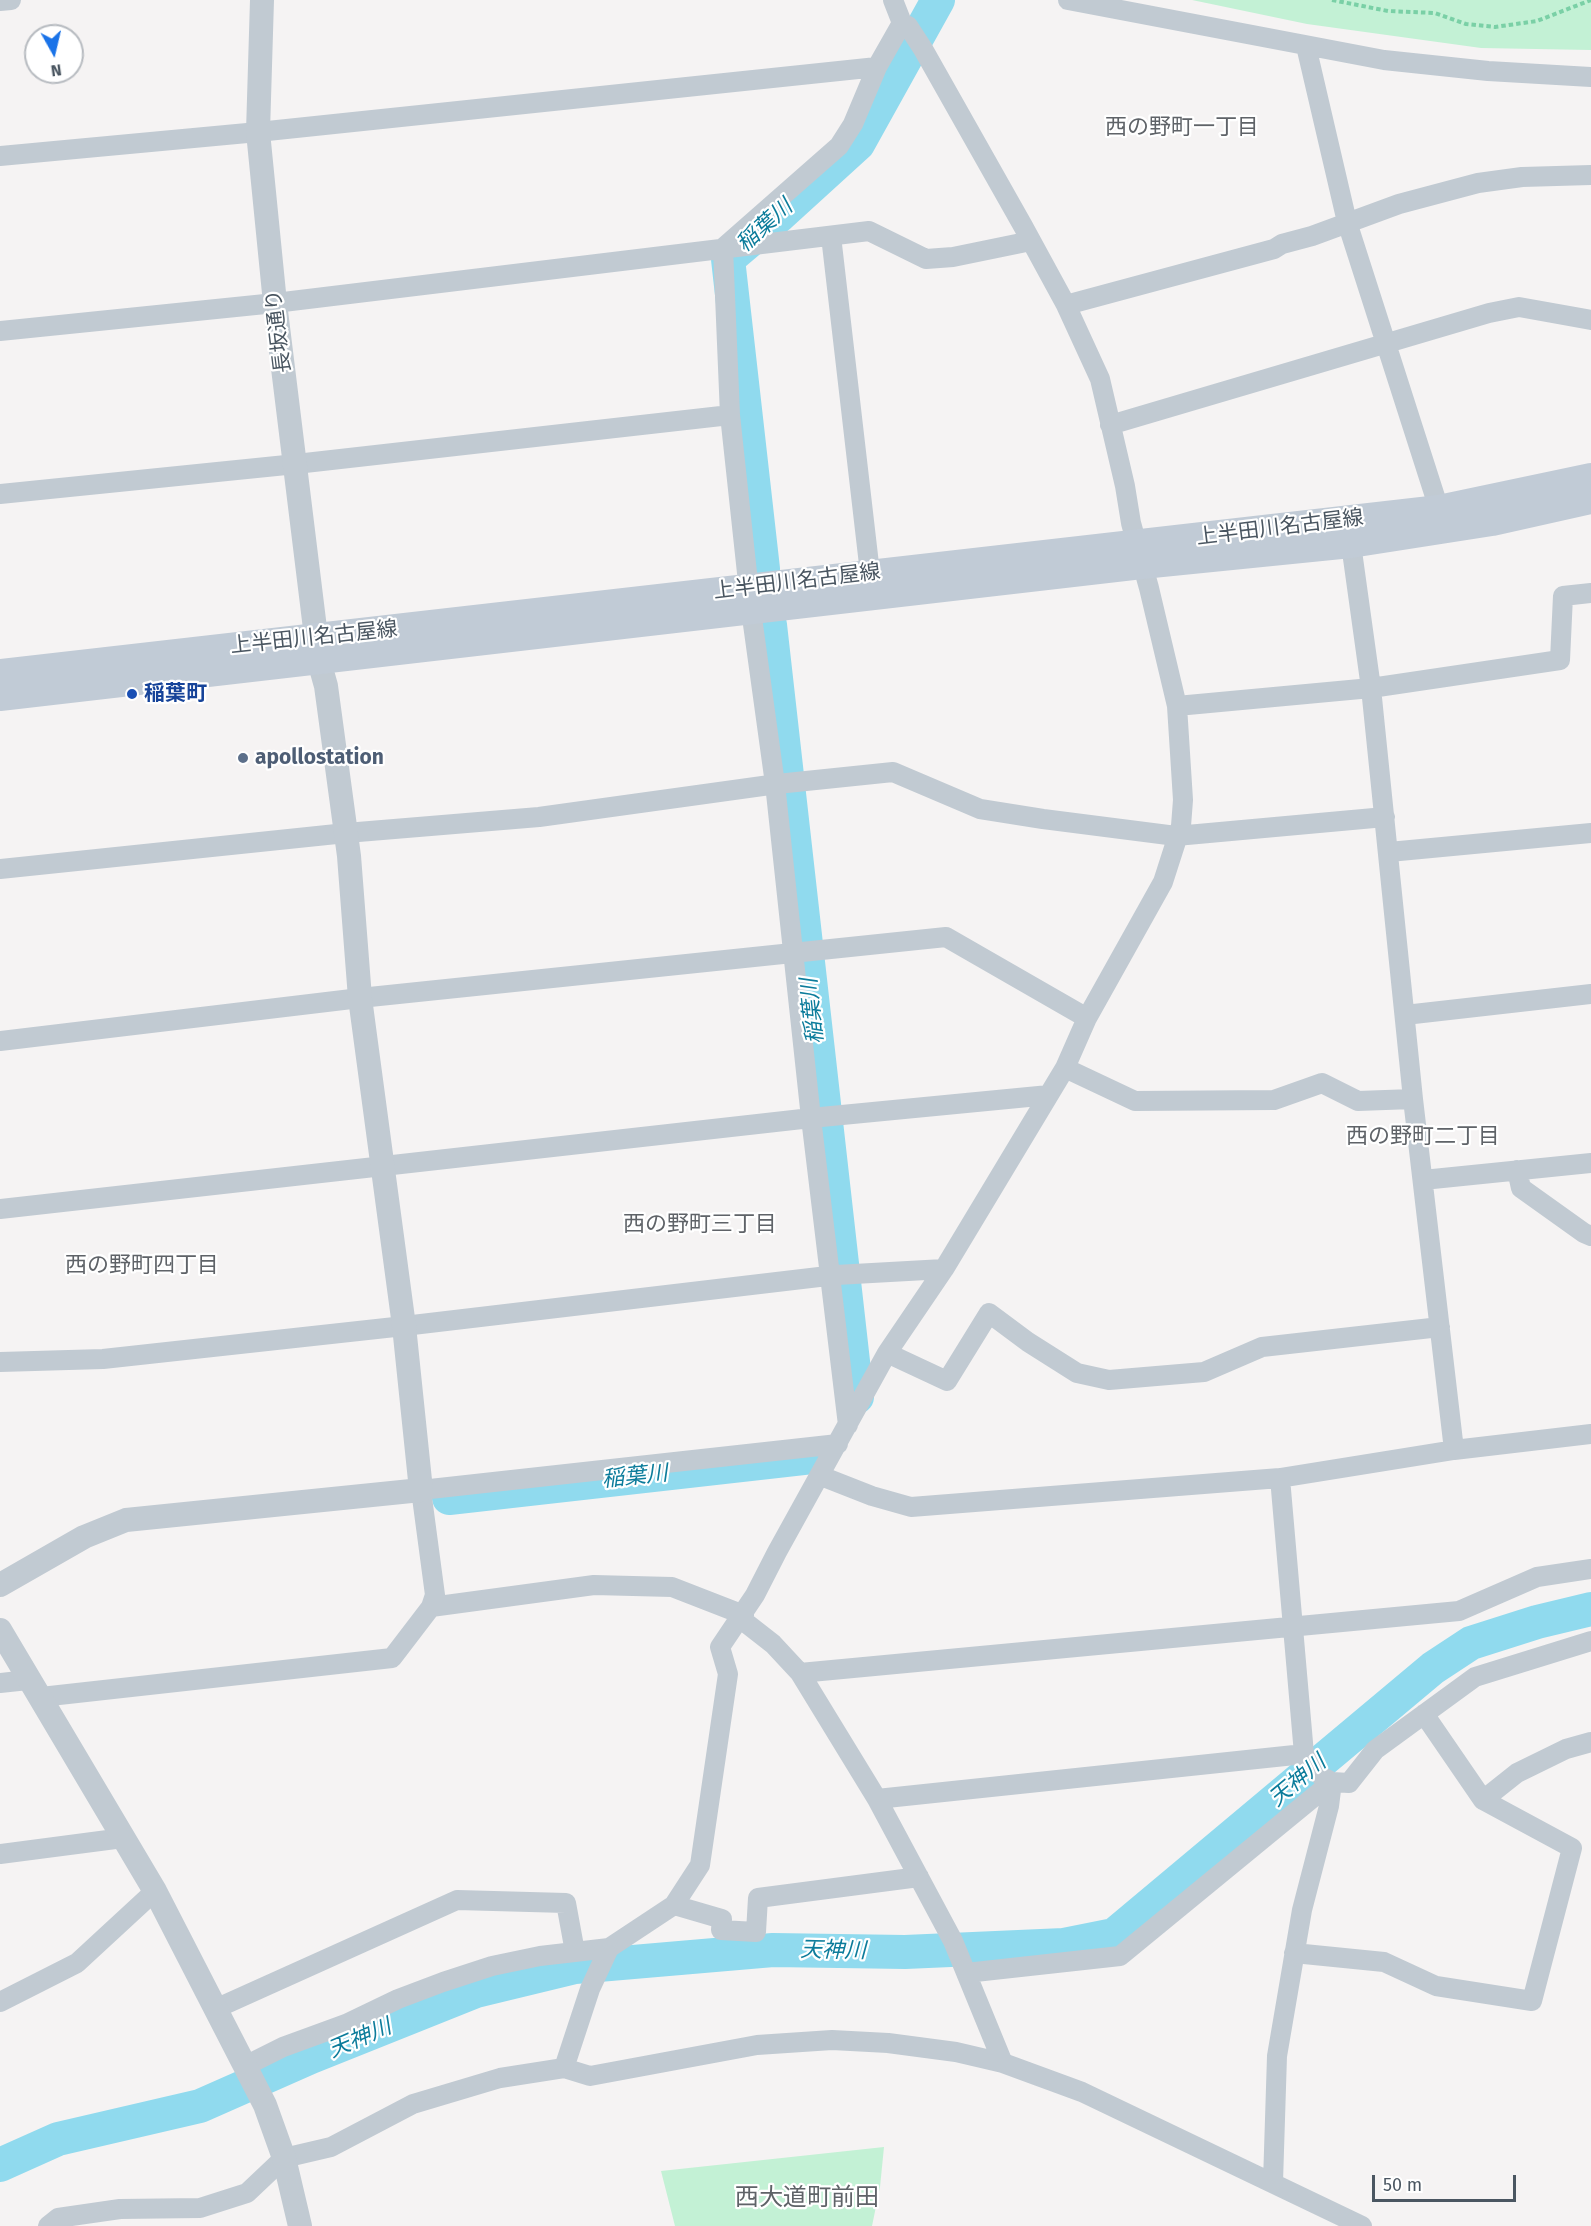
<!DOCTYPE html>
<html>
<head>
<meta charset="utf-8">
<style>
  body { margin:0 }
  #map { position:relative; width:1591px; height:2226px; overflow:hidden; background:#f5f3f3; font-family:"Fira Sans",sans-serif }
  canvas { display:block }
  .north { position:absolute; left:24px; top:24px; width:60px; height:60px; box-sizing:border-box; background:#fff; border:2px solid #b7bbc0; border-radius:50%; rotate:172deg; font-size:16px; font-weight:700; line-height:24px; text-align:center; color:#4a5661 }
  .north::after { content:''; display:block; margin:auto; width:21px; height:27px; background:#1a73e8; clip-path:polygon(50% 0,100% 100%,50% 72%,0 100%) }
  .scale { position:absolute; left:1372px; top:2175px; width:144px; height:27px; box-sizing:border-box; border:3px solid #4a5661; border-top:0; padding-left:8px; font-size:18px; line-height:21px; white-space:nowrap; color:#4a5661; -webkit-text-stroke:4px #fff; paint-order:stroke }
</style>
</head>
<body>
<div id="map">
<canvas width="1591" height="2226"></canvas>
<div class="north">N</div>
<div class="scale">50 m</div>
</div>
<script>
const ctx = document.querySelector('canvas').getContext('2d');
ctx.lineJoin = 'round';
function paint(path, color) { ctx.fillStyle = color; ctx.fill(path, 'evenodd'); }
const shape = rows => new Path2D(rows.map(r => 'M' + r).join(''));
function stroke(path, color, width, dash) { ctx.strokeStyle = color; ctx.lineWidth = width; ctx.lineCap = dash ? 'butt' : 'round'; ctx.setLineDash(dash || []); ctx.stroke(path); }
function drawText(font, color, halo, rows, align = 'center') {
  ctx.font = font + ' "Fira Sans","Noto Sans JP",sans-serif'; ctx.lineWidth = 4.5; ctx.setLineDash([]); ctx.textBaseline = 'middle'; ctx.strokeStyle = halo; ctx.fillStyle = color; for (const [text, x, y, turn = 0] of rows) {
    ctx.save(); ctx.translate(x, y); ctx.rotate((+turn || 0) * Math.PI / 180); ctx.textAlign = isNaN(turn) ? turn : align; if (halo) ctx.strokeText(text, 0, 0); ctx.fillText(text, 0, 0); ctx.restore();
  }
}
const green = shape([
  [1192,0,1591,0,1591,50,1481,48,1307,24],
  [884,2147,880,2187,872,2226,675,2226,661,2171]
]);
const river = shape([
  [763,569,728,259,780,215,858,144,938,0],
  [770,625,857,1397],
  [449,1498,821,1456],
  [0,2165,58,2139,200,2106,311,2057,476,1991,575,1967,773,1950,905,1952,1064,1945,1114,1935,1433,1668,1471,1643,1537,1622,1591,1609]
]);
const path = shape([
  [1332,0,1388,11,1435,13,1466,24,1495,27,1537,21,1591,0]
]);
const minor = shape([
  [1068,0,1384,60,1488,71,1591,77],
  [0,1,11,0],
  [1306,46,1347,222,1439,509],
  [0,156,258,132,877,67],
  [831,236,870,573],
  [723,248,730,415,751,610,775,784,811,1118,848,1425],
  [723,248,839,146,853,124,877,67,902,23],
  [1066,305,1274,249,1282,244,1312,236,1399,204,1478,183,1522,177,1591,175],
  [0,331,275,303,869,231,926,259,953,257,1031,241],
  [1110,425,1489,313,1519,307,1591,320],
  [0,494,296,464,730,415],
  [1351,544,1371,688,1413,1099,1454,1450],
  [1177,706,1371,688,1560,660,1563,596,1591,593],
  [1389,852,1591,833],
  [0,869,346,833,539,817,777,784,893,772,980,809,1043,819,1176,836,1385,817],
  [1405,1015,1591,994],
  [0,1041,360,998,946,937,1087,1018],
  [1065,1068,1135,1101,1274,1100,1322,1083,1358,1101,1413,1099],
  [1517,1170,1521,1188,1584,1233,1591,1236],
  [1423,1180,1591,1163],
  [0,1209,811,1118,1049,1095],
  [887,1353,947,1381,989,1313,1028,1342,1077,1373,1109,1380,1204,1372,1262,1347,1440,1327],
  [0,1362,103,1359,404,1326,836,1275,944,1269],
  [821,1476,872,1496,911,1507,1280,1478,1454,1450,1591,1434],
  [431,1607,594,1585,672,1587,744,1615],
  [741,1619,773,1644,800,1673,877,1799,953,1941,1003,2063],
  [800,1673,1459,1611,1537,1577,1591,1569],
  [0,1683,28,1680],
  [41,1697,392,1658,431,1607,435,1595,421,1490,838,1444],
  [877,1799,1304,1754],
  [1483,1800,1517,1773,1566,1749,1591,1742],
  [0,1854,123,1838],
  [674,1905,722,1919,721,1930,756,1932,758,1898,919,1877],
  [1294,1953,1384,1962,1436,1986,1532,2001,1572,1848,1483,1800,1424,1714],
  [966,1973,1120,1956,1332,1782,1349,1783,1375,1750,1475,1677,1591,1641],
  [0,2002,77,1963,155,1891],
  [215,2009,457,1900,566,1903,575,1952],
  [245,2066,283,2047,346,2024,398,1999,443,1982,492,1966,540,1956,609,1948,674,1905,700,1865,728,1674,720,1647,755,1595,777,1552,887,1353,944,1269,1065,1068,1087,1018,1163,882,1181,826,1183,800,1177,706,1149,588,1131,523,1125,486,1100,379,1066,305,1023,226,923,49,908,26,902,23,893,0],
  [564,2068,590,1989,609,1948],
  [1273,2182,1277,2056,1302,1910,1329,1806,1332,1782,1321,1776,1304,1754,1280,1478],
  [48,2226,58,2218,120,2209,200,2208,247,2193,284,2158,331,2147,413,2104,500,2078,564,2068,590,2076,757,2045,832,2040,888,2043,956,2052,1003,2063,1082,2092,1362,2226]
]);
const tertiary = shape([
  [0,1585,84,1537,126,1520,421,1490,404,1326,360,998,349,856,326,686,319,661,275,303,258,132,262,0],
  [0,1630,155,1891,265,2105,284,2158,300,2226]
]);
const secondary = shape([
  [0,673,1439,509,1591,477],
  [0,697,1142,565,1351,544,1492,522,1591,500]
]);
const markers = [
  [132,694,6,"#1a4fb4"],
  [243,758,6,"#5c6f8a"]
];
const streetNames = [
  ["長坂通り",279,331,-97],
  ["上半田川名古屋線",1280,528,-7],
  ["上半田川名古屋線",797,582,-7],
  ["上半田川名古屋線",314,638,-6]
];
const transitNames = [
  ["稲葉町",144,694]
];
const serviceNames = [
  ["apollostation",255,758]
];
const neighbourhoodNames = [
  ["西の野町一丁目",1182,128],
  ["西の野町二丁目",1423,1137],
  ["西の野町三丁目",700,1225],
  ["西の野町四丁目",142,1266]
];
const waterNames = [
  ["稲葉川",765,226,-42],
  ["稲葉川",813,1011,-96],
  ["稲葉川",635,1477,-6],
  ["天神川",1298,1781,-40],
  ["天神川",833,1951,1],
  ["天神川",360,2039,-23]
];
const quarterNames = [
  ["西大道町前田",807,2198]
];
paint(green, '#c3f1d5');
stroke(river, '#90daee', 34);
stroke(path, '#7ad0a6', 4, [4.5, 3]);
stroke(minor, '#c1cad2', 20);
stroke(tertiary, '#c1cad2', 24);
stroke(secondary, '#c1cbd6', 28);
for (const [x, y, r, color] of markers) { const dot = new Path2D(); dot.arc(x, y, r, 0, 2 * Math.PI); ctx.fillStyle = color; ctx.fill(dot); stroke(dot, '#fff', 2); }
drawText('21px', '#4a5661', '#fff', streetNames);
drawText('bold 21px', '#164399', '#fff', transitNames, 'left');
drawText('bold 21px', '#4e5e75', '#fff', serviceNames, 'left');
drawText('22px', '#5f6368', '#fff', neighbourhoodNames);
drawText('italic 22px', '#0c7c9b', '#fff', waterNames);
drawText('24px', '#5f6368', '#fff', quarterNames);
</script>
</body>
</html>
